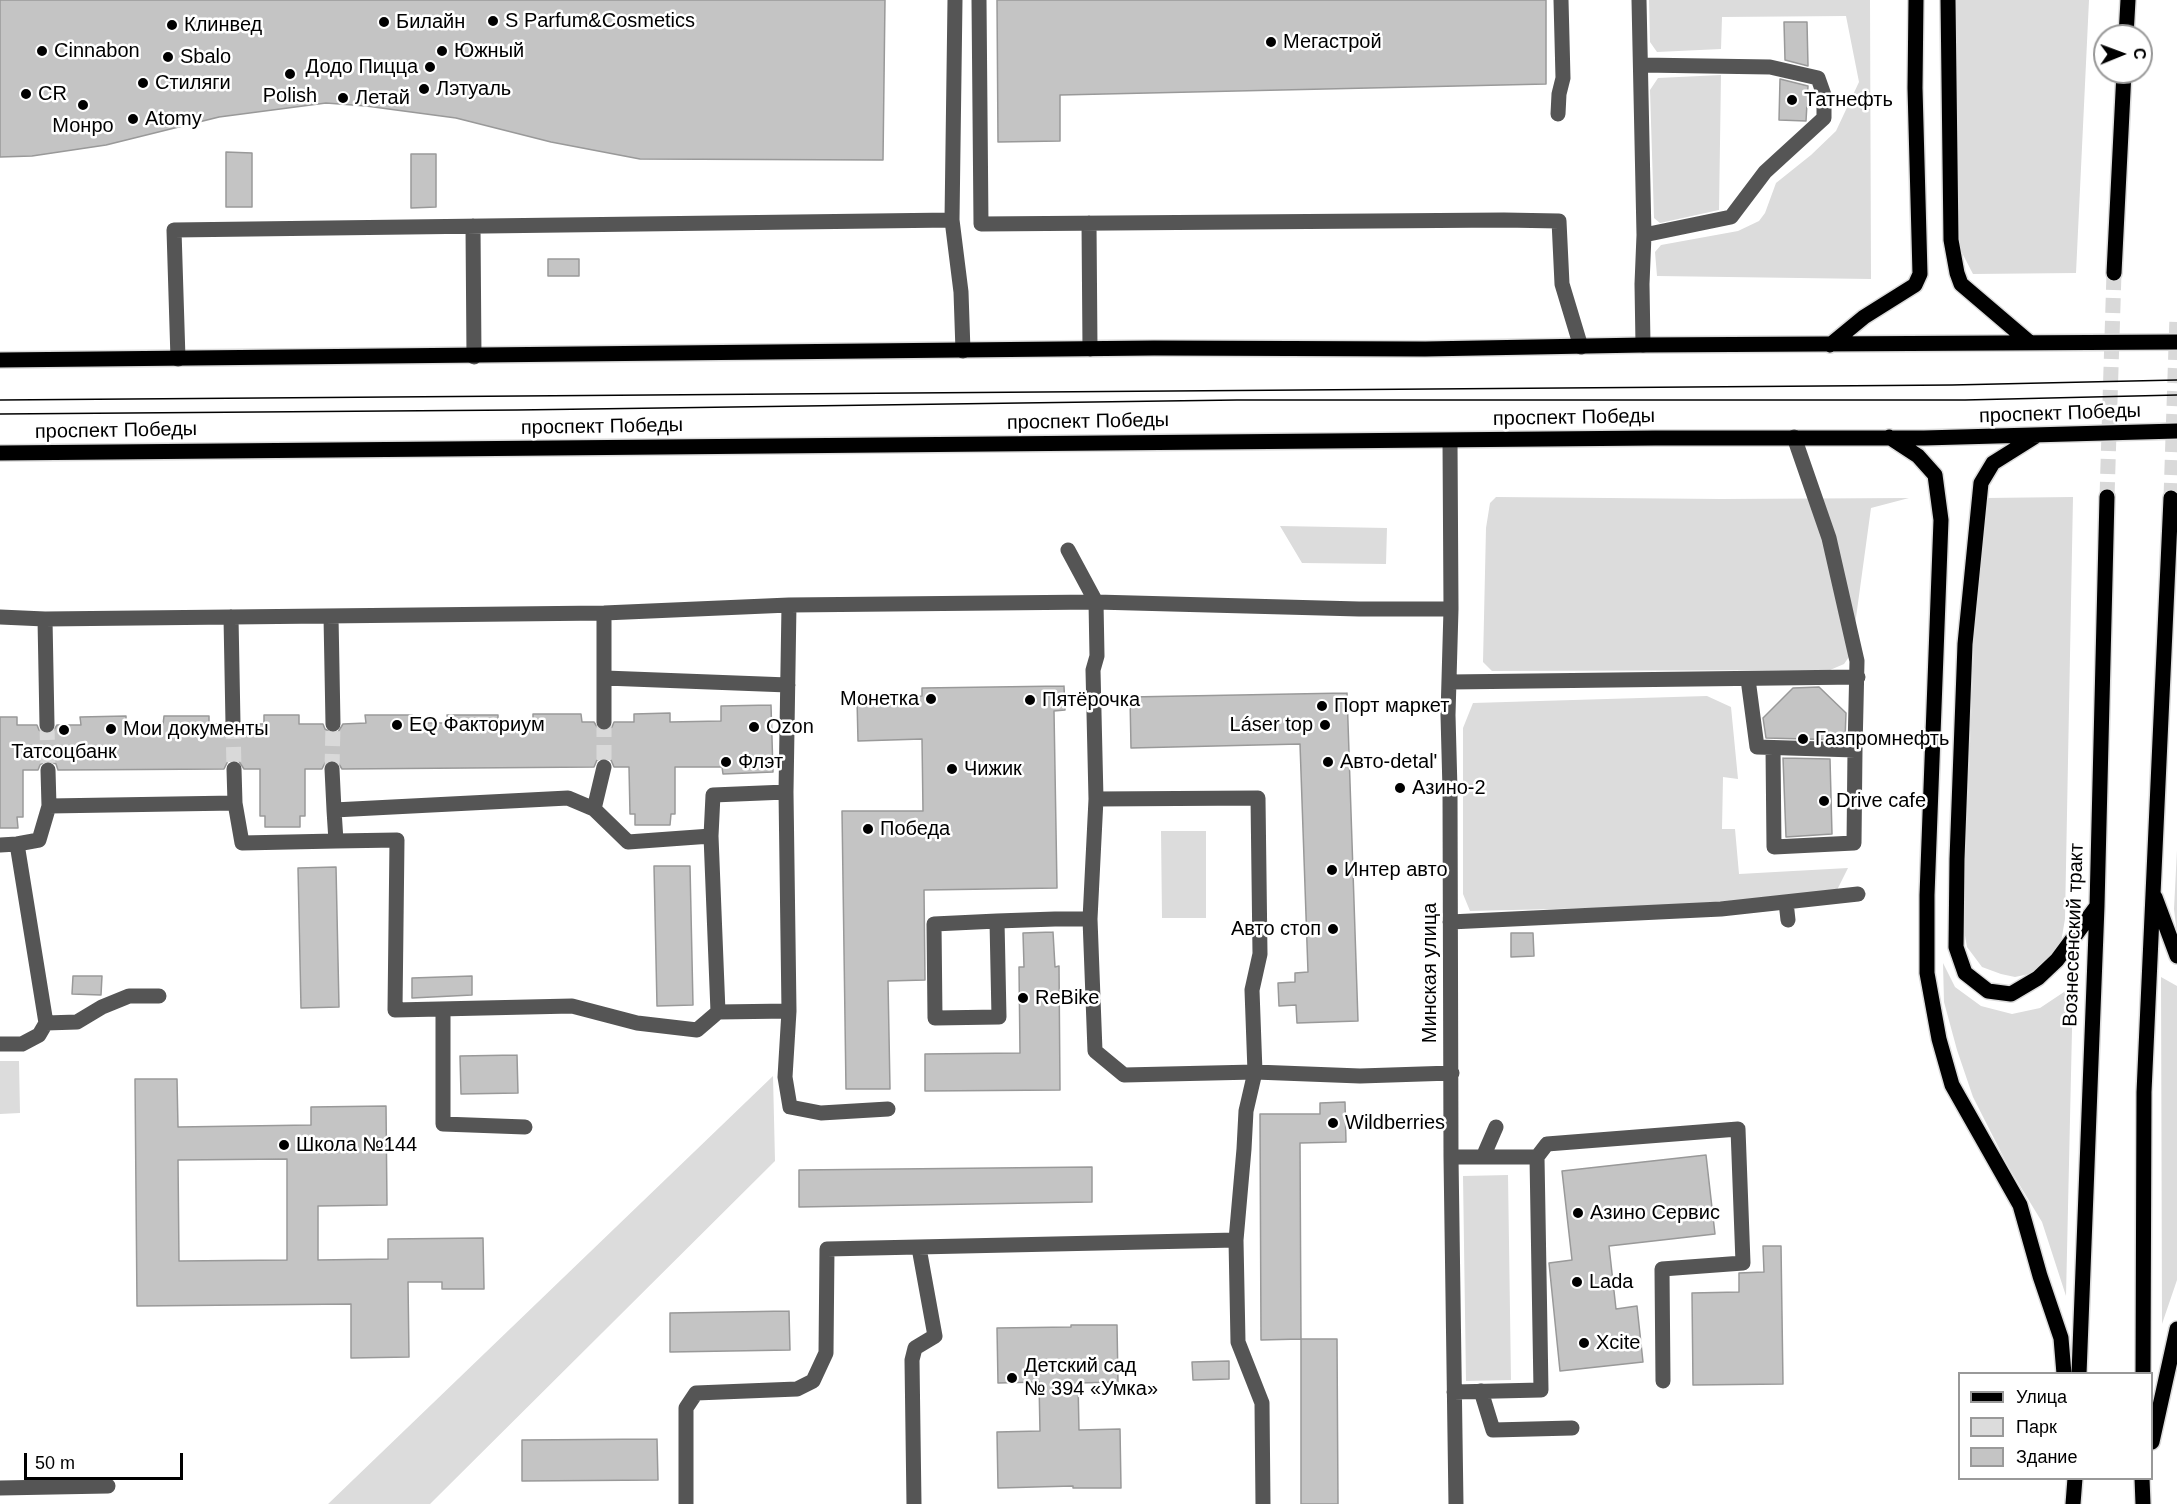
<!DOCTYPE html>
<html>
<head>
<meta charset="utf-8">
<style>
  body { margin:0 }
  #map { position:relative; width:2177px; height:1504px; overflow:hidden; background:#fff; font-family:Arial,sans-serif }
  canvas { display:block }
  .legend { position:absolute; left:1958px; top:1372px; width:195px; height:108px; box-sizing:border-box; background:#fff; border:2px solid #999; margin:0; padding:8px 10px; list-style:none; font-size:18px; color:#000 }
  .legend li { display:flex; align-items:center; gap:12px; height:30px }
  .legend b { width:30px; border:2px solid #999 }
  .north { position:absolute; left:2093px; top:24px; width:60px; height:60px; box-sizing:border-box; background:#fff; border:2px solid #999; border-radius:50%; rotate:89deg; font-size:16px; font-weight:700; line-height:24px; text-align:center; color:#000 }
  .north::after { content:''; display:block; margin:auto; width:21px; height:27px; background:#000; clip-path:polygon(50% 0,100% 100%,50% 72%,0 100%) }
  .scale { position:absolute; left:24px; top:1453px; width:159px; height:27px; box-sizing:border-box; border:3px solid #000; border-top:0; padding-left:8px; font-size:18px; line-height:21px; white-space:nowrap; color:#000; -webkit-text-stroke:4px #fff; paint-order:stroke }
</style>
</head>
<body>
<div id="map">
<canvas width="2177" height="1504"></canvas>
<ul class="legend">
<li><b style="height:8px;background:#000"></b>Улица</li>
<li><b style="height:16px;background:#dcdcdc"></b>Парк</li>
<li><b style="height:16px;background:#c4c4c4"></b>Здание</li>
</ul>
<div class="north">С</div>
<div class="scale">50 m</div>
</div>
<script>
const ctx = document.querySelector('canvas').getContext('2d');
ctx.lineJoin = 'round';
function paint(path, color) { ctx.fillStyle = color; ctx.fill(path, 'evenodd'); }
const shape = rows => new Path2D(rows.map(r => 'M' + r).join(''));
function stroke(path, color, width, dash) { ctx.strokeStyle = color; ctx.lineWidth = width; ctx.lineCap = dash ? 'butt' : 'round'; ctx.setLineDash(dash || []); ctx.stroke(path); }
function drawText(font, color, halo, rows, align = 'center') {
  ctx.font = font + ' Arial,sans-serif'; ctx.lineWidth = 5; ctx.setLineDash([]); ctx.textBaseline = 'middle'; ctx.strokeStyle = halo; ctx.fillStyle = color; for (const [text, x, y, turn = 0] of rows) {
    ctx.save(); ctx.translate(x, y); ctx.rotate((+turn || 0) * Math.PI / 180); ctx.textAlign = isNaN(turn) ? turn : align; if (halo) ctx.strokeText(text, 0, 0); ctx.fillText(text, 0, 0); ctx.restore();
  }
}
const green = shape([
  [1649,0,1870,0,1871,279,1657,276,1655,252,1661,245,1738,231,1759,221,1765,213,1776,183,1811,155,1836,131,1859,82,1846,16,1722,17,1721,49,1657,52,1650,42],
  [1956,0,2089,0,2076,273,1973,274,1959,247],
  [1721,75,1719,210,1660,223,1654,218,1650,90,1658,78],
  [1496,497,1721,499,1909,498,1871,508,1851,654,1844,664,1830,670,1492,671,1483,662,1486,528,1490,503],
  [2073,497,2065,919,2060,948,2038,972,2015,977,2001,974,1982,967,1967,947,1963,924,1979,513,1985,498],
  [1280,526,1387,528,1386,564,1302,563],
  [1707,696,1731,707,1738,779,1723,777,1722,829,1735,829,1739,874,1848,868,1837,890,1681,906,1470,911,1463,894,1463,728,1473,703],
  [1161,831,1206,831,1206,918,1162,918],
  [2177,850,2177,934,2174,909],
  [1943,963,1955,987,1981,1006,2012,1014,2040,1008,2073,986,2066,1296,2042,1222,2008,1166,1973,1097,1957,1050,1944,1002],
  [2161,977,2177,986,2177,1280,2162,1324],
  [0,1061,19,1061,20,1113,0,1114],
  [773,1076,775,1161,430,1504,328,1504],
  [1508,1175,1511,1380,1466,1381,1463,1176]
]);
const building = shape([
  [0,0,885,0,883,160,640,159,551,142,456,118,366,106,326,103,219,117,106,145,32,156,0,157,0,0],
  [997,0,1546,0,1546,84,1060,95,1060,141,998,142,997,0],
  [1784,22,1807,22,1808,66,1785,60,1784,22],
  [1780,79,1808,86,1806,121,1779,120,1780,79],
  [226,152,252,153,252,207,226,207,226,152],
  [411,154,436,154,436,207,411,208,411,154],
  [548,259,579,259,579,276,548,276,548,259],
  [1064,686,1065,710,1054,711,1057,888,924,890,925,980,888,981,890,1089,846,1089,842,811,923,811,922,739,858,741,857,699,922,696,922,688,1064,686],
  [1819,687,1846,713,1845,740,1766,738,1763,718,1793,688,1819,687],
  [1347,693,1358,1021,1297,1023,1296,1005,1279,1006,1278,983,1295,982,1295,973,1308,972,1300,744,1131,748,1130,697,1347,693],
  [771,705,773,772,723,774,722,767,675,767,675,814,671,814,670,825,635,825,635,814,630,814,629,767,614,767,611,760,606,757,597,760,594,767,342,769,337,761,331,759,326,761,322,769,305,769,305,816,300,816,300,827,265,827,265,816,260,816,260,769,244,769,238,760,228,761,224,769,58,770,56,764,47,760,40,765,38,770,23,770,23,817,17,817,18,828,0,828,0,717,17,717,17,725,37,725,39,730,47,735,52,733,57,725,81,725,80,717,126,716,126,725,163,725,164,716,209,716,209,724,223,724,225,729,233,734,238,732,243,724,264,724,264,715,299,715,299,724,323,724,325,729,333,734,338,732,343,724,366,723,365,715,412,715,412,723,448,723,447,715,498,715,498,723,533,723,533,714,581,714,582,722,594,722,599,730,605,732,612,727,614,722,634,722,634,714,670,713,670,722,721,721,721,706,771,705],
  [1783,758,1830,759,1832,834,1786,837,1783,758],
  [654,866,690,866,693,1005,657,1006,654,866],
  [336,867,339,1007,301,1008,298,868,336,867],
  [1053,932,1055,967,1059,966,1060,1090,925,1091,925,1054,1020,1053,1019,967,1024,967,1023,933,1053,932],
  [1511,933,1533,933,1534,956,1511,957,1511,933],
  [73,976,102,976,101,995,72,994,73,976],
  [472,976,472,995,412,998,412,978,472,976],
  [517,1055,518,1093,461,1094,460,1056,517,1055],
  [135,1079,177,1079,178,1127,311,1125,311,1107,386,1106,387,1205,318,1206,318,1260,388,1259,388,1239,483,1238,484,1289,442,1289,442,1282,408,1282,409,1357,351,1358,351,1304,137,1306,135,1079],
  [287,1159,287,1260,179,1261,178,1160,287,1159],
  [1345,1102,1346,1142,1300,1143,1301,1339,1261,1340,1260,1114,1320,1114,1320,1103,1345,1102],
  [1706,1155,1715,1234,1609,1246,1616,1309,1637,1306,1643,1362,1560,1371,1549,1263,1572,1260,1562,1171,1706,1155],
  [1092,1167,1092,1202,799,1207,799,1170,1092,1167],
  [1763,1246,1781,1246,1783,1384,1693,1385,1692,1293,1739,1292,1739,1273,1764,1272,1763,1246],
  [789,1311,790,1350,670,1352,670,1313,789,1311],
  [1071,1325,1117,1325,1118,1382,1078,1383,1079,1430,1120,1429,1121,1488,1073,1488,1073,1486,998,1488,997,1432,1040,1431,1039,1382,998,1383,997,1328,1071,1327,1071,1325],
  [1301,1339,1337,1339,1338,1504,1301,1504,1301,1339],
  [1229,1361,1229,1379,1193,1380,1192,1362,1229,1361],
  [657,1439,658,1480,522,1481,522,1440,657,1439]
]);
const minorTunnel = shape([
  [604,722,604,767],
  [233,724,234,769],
  [47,725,48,770],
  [332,769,333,724]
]);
const majorTunnel = shape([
  [2107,497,2114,273],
  [2171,498,2177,316]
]);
const minor = shape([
  [955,0,952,220,961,292,963,351],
  [979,0,981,224,1504,220,1559,221,1562,284,1581,347],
  [1639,0,1644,235,1642,284,1643,345],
  [1642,65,1770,67,1818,78,1824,95,1824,118,1765,172,1731,217,1644,235],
  [1558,114,1559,94,1563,78,1561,0],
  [1089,223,1090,349],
  [473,226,474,357],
  [178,359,174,230,952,220],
  [1450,441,1451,609,1448,715,1450,790,1451,1157,1456,1504],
  [1068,550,1096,602,1097,656,1093,670,1096,799,1090,919,1095,1051,1124,1075,1255,1072,1360,1076,1452,1073],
  [331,616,333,724],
  [0,617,45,619,604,613,789,605,1096,602,1359,609,1451,609],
  [231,617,233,724],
  [45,619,47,725],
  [605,678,788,685],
  [1748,679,1757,747,1855,750,1857,661,1829,538,1794,437],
  [1450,682,1858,677],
  [604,722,604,613],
  [1773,748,1774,847,1854,843,1855,750],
  [234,769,235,803],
  [332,769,334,810],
  [48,770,49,806],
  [786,792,789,1011,785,1077,790,1107,821,1113,888,1109],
  [1096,799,1258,798,1260,954,1252,990,1255,1072,1246,1111,1244,1149,1236,1240,1238,1342,1262,1403,1263,1504],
  [594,809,604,767],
  [711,836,718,1012,789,1011],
  [336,841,397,840,395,1010,572,1006,637,1023,697,1030,718,1012],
  [0,845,17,844,39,840,49,806,235,803,242,843,336,841,334,810,568,798,594,809,628,842,711,836,713,795,786,792,789,605],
  [1786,902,1788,920],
  [997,921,999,1017,935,1018,934,924,997,921,1055,919,1090,919],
  [1450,922,1721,909,1858,894],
  [443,1009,443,1124,525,1127],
  [46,1023,77,1022,102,1007,129,996,159,996],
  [0,1044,22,1044,39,1035,46,1023,17,844],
  [1451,1157,1537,1157,1541,1390,1454,1392],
  [1483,1157,1496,1127],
  [1537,1157,1547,1144,1738,1129,1743,1263,1662,1269,1663,1381],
  [1481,1391,1493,1430,1572,1428],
  [0,1488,108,1486],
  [686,1504,686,1408,696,1393,797,1389,813,1381,826,1353,827,1249,1236,1240],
  [914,1504,912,1360,915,1348,935,1336,919,1248]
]);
const major = shape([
  [1948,0,1951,240,1957,273,1961,284,2029,342],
  [2126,36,2128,0],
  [2114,273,2124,72],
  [1830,345,1864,317,1915,285,1920,274,1915,88,1916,0],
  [0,360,1154,348,1425,349,1643,345,2177,342],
  [2036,436,1993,463,1981,483,1965,644,1957,859,1956,947,1965,973,1988,991,2011,994,2038,978,2057,960,2097,906],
  [1889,437,1918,456,1935,475,1941,520,1927,895,1927,973,1939,1039,1952,1085,2020,1205,2040,1276,2061,1338,2064,1374],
  [0,453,1655,438,1924,438,2177,431],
  [2155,897,2177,956],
  [2079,1374,2097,906,2107,497],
  [2143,1374,2144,1092,2171,498],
  [2152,1442,2177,1329],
  [2142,1478,2143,1504],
  [2073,1504,2075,1478]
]);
const tram = shape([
  [0,400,1952,385,2177,380],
  [0,414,517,410,1237,400,1965,400,2177,395]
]);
const markers = [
  [493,21,6,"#000"],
  [384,22,6,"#000"],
  [172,25,6,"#000"],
  [1271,42,6,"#000"],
  [42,51,6,"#000"],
  [442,51,6,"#000"],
  [168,57,6,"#000"],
  [430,67,6,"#000"],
  [290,74,6,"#000"],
  [143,83,6,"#000"],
  [424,89,6,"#000"],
  [26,94,6,"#000"],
  [343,98,6,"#000"],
  [1792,100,6,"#000"],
  [83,105,6,"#000"],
  [133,119,6,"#000"],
  [931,699,6,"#000"],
  [1030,700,6,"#000"],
  [1322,706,6,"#000"],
  [397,725,6,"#000"],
  [1325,725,6,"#000"],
  [754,727,6,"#000"],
  [111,729,6,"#000"],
  [64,730,6,"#000"],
  [1803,739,6,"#000"],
  [726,762,6,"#000"],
  [1328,762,6,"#000"],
  [952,769,6,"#000"],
  [1400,788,6,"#000"],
  [1824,801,6,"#000"],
  [868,829,6,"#000"],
  [1332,870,6,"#000"],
  [1333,929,6,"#000"],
  [1023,998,6,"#000"],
  [1333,1123,6,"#000"],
  [284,1145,6,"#000"],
  [1578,1213,6,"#000"],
  [1577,1282,6,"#000"],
  [1584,1343,6,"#000"],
  [1012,1378,6,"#000"]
];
const poiNames = [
  ["S Parfum&Cosmetics",505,21],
  ["Билайн",396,22],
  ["Клинвед",184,25],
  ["Мегастрой",1283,42],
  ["Cinnabon",54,51],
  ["Южный",454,51],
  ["Sbalo",180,57],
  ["Додо Пицца",418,67,"right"],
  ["Стиляги",155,83],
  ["Лэтуаль",436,89],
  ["CR",38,94],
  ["Polish",290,96,"center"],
  ["Летай",355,98],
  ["Татнефть",1804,100],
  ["Atomy",145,119],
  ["Монро",83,126,"center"],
  ["Монетка",919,699,"right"],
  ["Пятёрочка",1042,700],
  ["Порт маркет",1334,706],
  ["EQ Факториум",409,725],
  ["Láser top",1313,725,"right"],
  ["Ozon",766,727],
  ["Мои документы",123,729],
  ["Газпромнефть",1815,739],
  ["Татсоцбанк",64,752,"center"],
  ["Флэт",738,762],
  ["Авто-detal'",1340,762],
  ["Чижик",964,769],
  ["Азино-2",1412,788],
  ["Drive cafe",1836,801],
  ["Победа",880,829],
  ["Интер авто",1344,870],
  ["Авто стоп",1321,929,"right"],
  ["ReBike",1035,998],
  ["Wildberries",1345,1123],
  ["Школа №144",296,1145],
  ["Азино Сервис",1590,1213],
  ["Lada",1589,1282],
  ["Xcite",1596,1343],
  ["Детский сад",1024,1366],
  ["№ 394 «Умка»",1024,1389]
];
const streetNames = [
  ["проспект Победы",2060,414,-2],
  ["проспект Победы",1574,418,-1],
  ["проспект Победы",1088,422,-1],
  ["проспект Победы",602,427,-1],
  ["проспект Победы",116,431,-1],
  ["Вознесенский тракт",2074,935,-88],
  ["Минская улица",1430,973,-90]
];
paint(green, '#dcdcdc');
paint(building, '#c4c4c4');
stroke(building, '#999', 1.5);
stroke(minorTunnel, '#d9d9d9', 15, [15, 8]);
stroke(majorTunnel, '#d9d9d9', 15, [15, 8]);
stroke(major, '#dbdbdb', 18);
stroke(minor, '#555', 15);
stroke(major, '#000', 15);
stroke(tram, '#000', 1.5);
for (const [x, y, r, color] of markers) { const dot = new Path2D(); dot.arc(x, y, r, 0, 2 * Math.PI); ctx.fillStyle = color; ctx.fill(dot); stroke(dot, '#fff', 2); }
drawText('20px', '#000', '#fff', poiNames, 'left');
drawText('20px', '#000', '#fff', streetNames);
</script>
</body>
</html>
